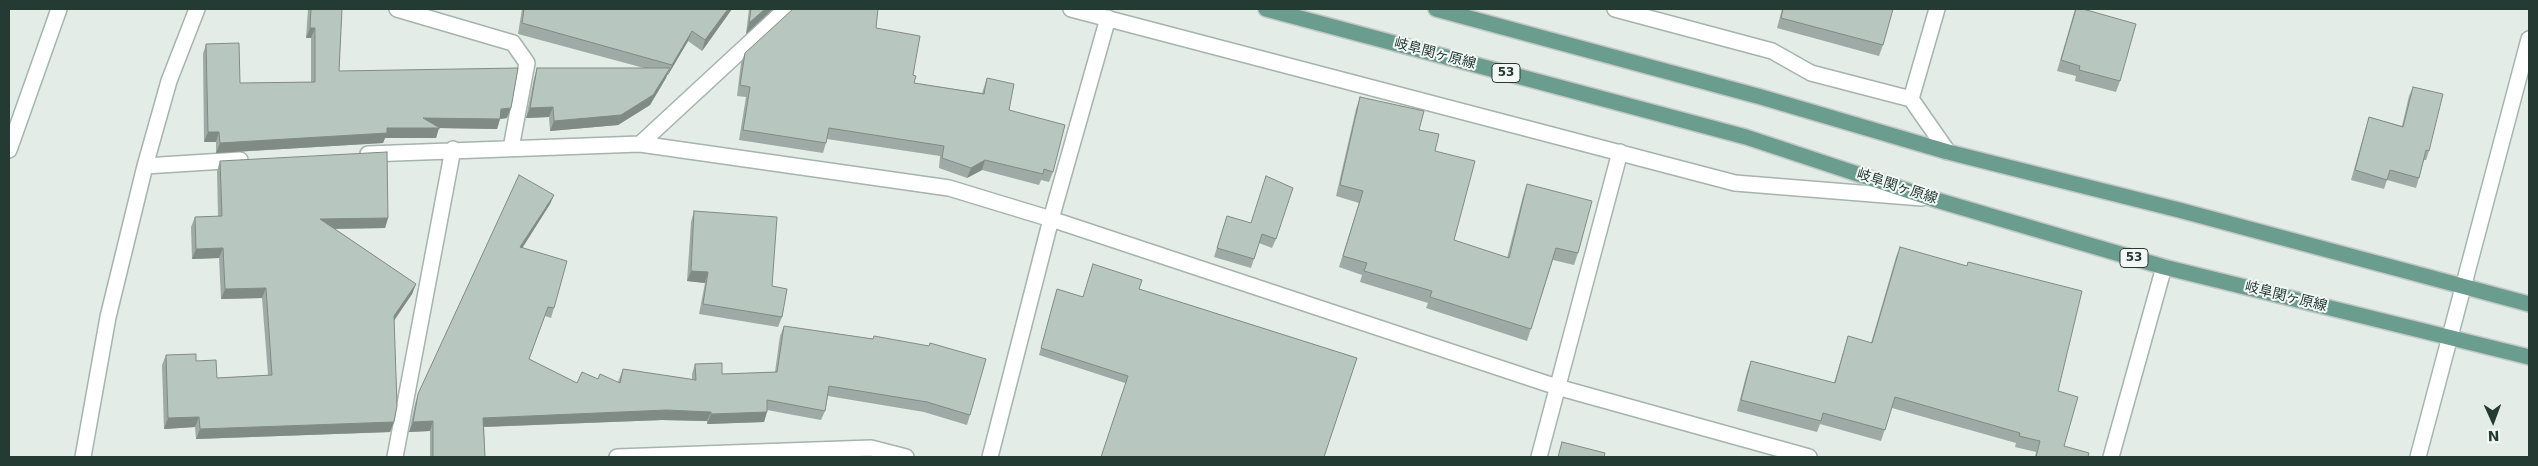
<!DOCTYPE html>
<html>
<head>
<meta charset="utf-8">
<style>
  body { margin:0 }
  #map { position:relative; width:2538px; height:466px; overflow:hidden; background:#e3ece7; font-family:"DejaVu Sans",sans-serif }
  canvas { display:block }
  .frame { position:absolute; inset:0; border:10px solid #243b34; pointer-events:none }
  .north { position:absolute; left:2468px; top:396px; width:50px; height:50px; -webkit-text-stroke:4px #f3f8f6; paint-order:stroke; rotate:178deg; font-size:14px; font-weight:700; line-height:20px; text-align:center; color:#243b34 }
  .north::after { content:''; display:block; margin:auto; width:18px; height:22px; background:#243b34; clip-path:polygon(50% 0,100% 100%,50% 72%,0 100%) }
</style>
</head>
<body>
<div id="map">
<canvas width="2538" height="466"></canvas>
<div class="frame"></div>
<div class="north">N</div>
</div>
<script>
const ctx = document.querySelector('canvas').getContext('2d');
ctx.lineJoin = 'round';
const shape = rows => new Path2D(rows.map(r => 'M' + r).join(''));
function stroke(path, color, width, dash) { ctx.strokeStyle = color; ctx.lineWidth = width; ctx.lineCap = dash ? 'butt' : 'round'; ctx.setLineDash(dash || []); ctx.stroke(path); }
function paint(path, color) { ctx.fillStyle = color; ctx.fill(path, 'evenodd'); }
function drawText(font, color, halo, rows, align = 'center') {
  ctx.font = font + ' "DejaVu Sans","Noto Sans JP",sans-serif'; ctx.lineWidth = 4; ctx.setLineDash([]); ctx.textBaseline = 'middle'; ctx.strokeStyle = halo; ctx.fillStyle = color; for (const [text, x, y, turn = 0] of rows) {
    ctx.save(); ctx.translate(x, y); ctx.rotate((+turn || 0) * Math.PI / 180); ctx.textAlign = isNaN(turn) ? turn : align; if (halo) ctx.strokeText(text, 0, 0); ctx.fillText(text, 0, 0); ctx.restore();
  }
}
const street = shape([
  [397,9,513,43,527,63,511,148],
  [1071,9,1735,183,1922,198],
  [1615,9,1772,51,1811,73,1911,99],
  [1937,9,1911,99,1948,152],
  [640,144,786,9],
  [368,154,640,144,949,188,1051,219,1557,387,1809,457],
  [145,166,240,160],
  [83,457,108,317,145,166,169,81,197,9],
  [395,457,453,149],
  [617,457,871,448,906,457],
  [990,457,1051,219,1108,18],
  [1539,457,1620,152],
  [2111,457,2164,267]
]);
const secondary = shape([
  [9,150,59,9],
  [2418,457,2529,39]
]);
const primary = shape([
  [1266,9,1746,137,1933,199,2164,267,2529,357],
  [1436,9,1761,97,1948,152,2179,210,2529,304]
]);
const wall = shape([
  [308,9,342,9,339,71,507,118,500,119,497,129,439,128,436,138,385,138,383,143,216,153,216,142,204,142,203,54,206,44,240,83,311,82,311,38,306,38],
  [522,9,732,9,702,51,688,41,668,75,667,75,666,78,650,105,618,125,550,131,549,117,526,118,534,78,537,68,644,68,518,34],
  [749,9,773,9,746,34],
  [1782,9,1893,9,1883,45,1879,56,1777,28],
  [2075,9,2120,81,2116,92,2075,81,2076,76,2057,71],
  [876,28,913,75,914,83,982,93,987,78,1053,172,1049,182,1041,180,1039,185,982,170,967,178,939,168,940,156,827,139,823,153,739,140,746,97,737,96,741,63,745,53],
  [2413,87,2429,151,2426,160,2424,160,2419,178,2416,188,2387,180,2384,189,2351,180,2366,127,2369,117,2402,126,2409,96],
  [1360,97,1419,130,1435,151,1454,240,1507,258,1523,196,1527,184,1578,253,1574,265,1553,260,1527,341,1426,308,1428,303,1360,282,1362,275,1339,267,1359,203,1336,196,1356,109],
  [220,161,388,218,385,228,335,229,416,284,412,294,394,321,394,422,390,432,196,439,195,427,164,429,162,365,166,355,196,361,217,378,268,375,262,298,221,299,219,258,192,259,191,227,195,217,218,216,217,171],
  [554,195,550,204,523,247,554,308,551,318,545,316,529,359,577,383,598,379,618,382,623,369,692,380,692,374,695,364,722,374,775,372,780,336,784,326,970,415,967,425,924,412,828,396,825,411,821,420,767,410,764,422,707,424,707,421,662,420,484,427,485,457,430,457,430,431,409,432,415,404,418,394],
  [694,211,772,286,782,317,778,327,699,314,705,283,687,281,691,222],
  [1227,216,1276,239,1272,248,1259,243,1251,268,1214,257],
  [1900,247,2058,391,2064,446,2088,457,2035,457,2036,452,2015,447,2016,443,1892,408,1881,441,1820,424,1817,432,1737,411,1747,372,1751,361,1834,383,1848,336,1871,343,1896,257],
  [1057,289,1082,297,1139,289,1357,358,1125,383,1039,355]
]);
const shadedWall = shape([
  [728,9,732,9,702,51,705,40],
  [765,9,773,9,746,34,749,23],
  [310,28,315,28,311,38,306,38],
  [692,31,688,41,668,75,672,65],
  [670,68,666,78,650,105,618,125,550,131,554,121],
  [553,107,549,117,526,118,530,108],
  [511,108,507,118,500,119,497,129,439,128,436,138,385,138,383,143,216,153,220,143,501,109],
  [208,132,219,132,216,142,204,142],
  [985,160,982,170,967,178,971,168],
  [554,195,550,204,517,256,520,247],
  [388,218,385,228,317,229,320,219],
  [223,248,219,258,192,259,196,249],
  [691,271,708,272,705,283,687,281],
  [416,284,412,294,390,326,394,316],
  [266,288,262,298,221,299,225,289],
  [666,410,711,412,707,421,662,420,480,427,483,418],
  [767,412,764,422,707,424,711,414],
  [199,417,195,427,164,429,168,418],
  [433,421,430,431,409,432,413,422],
  [394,422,390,432,196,439,200,429]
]);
const building = shape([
  [311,9,342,9,339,71,518,68,511,108,501,109,500,119,423,118,440,128,387,128,387,133,220,143,219,132,208,132,206,44,239,43,240,83,315,82,315,28,310,28,311,9],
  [524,9,728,9,705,40,692,31,672,65,522,23,524,9],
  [751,9,765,9,749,23,751,9],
  [793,9,878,9,876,28,920,36,913,75,916,76,914,83,984,94,987,78,1014,84,1009,110,1065,125,1053,172,1044,169,1043,174,985,160,971,168,942,158,944,146,829,128,826,143,743,130,750,87,740,85,745,53,793,9],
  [1783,9,1893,9,1883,45,1781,18,1783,9],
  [2076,9,2083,9,2136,24,2120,81,2079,70,2080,66,2061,60,2076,9],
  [537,68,670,68,653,95,621,115,554,121,553,107,530,108,537,68],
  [2413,87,2443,94,2429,151,2426,150,2419,178,2390,170,2387,180,2355,170,2369,117,2403,127,2413,87],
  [1360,97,1424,111,1419,130,1439,134,1435,151,1475,161,1454,240,1509,258,1527,184,1592,201,1578,253,1556,248,1531,329,1430,297,1432,291,1364,271,1367,263,1343,256,1363,191,1340,185,1360,97],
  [387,152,388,218,320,219,416,284,394,316,397,406,394,422,200,429,199,417,168,418,166,355,196,354,196,361,216,360,217,378,272,375,266,288,225,289,223,248,196,249,195,217,222,216,220,161,387,152],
  [519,175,554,195,520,247,567,261,554,308,548,307,529,359,577,383,582,372,598,379,600,374,620,383,623,369,696,380,695,364,722,363,722,374,777,372,784,326,873,339,874,336,929,346,930,343,986,359,970,415,927,402,829,386,825,411,767,400,767,412,711,414,711,412,666,410,483,418,485,457,433,457,433,421,413,422,418,394,519,175],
  [1266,176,1293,188,1276,239,1262,234,1254,259,1217,248,1227,216,1251,223,1266,176],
  [694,211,777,217,772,286,787,289,782,317,703,304,708,272,691,271,694,211],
  [1900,247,1967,266,1968,262,2082,291,2058,391,2078,397,2064,446,2089,453,2088,457,2036,457,2040,441,2019,436,2020,433,1895,397,1885,430,1823,413,1821,421,1741,400,1751,361,1835,383,1848,336,1872,343,1900,247],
  [1093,264,1142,280,1139,289,1357,358,1324,457,1101,457,1128,376,1041,348,1057,289,1083,297,1093,264],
  [1562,442,1605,453,1604,457,1558,457,1562,442]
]);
const shields = [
  [1506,73,28],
  [2134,258,28]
];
const shieldNames = [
  ["53",1506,73],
  ["53",2134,258]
];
const streetNames = [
  ["岐阜関ヶ原線",1435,54,15],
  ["岐阜関ヶ原線",1897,187,18],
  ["岐阜関ヶ原線",2286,297,14]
];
stroke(street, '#a6b3ae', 18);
stroke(secondary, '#a2b6af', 18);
stroke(primary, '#c2c8c6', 18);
stroke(street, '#fff', 15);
stroke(secondary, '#fff', 15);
stroke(primary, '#6b9d8e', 15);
paint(wall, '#9eaaa5');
paint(shadedWall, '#818b86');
paint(building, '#b8c6c0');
stroke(building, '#818b86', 1);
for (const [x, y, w] of shields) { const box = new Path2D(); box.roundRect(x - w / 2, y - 9.5, w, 19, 4); ctx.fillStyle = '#f3f8f6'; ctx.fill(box); stroke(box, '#243b34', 1); }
drawText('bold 12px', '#243b34', null, shieldNames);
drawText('14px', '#243b34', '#f3f8f6', streetNames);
</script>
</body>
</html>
